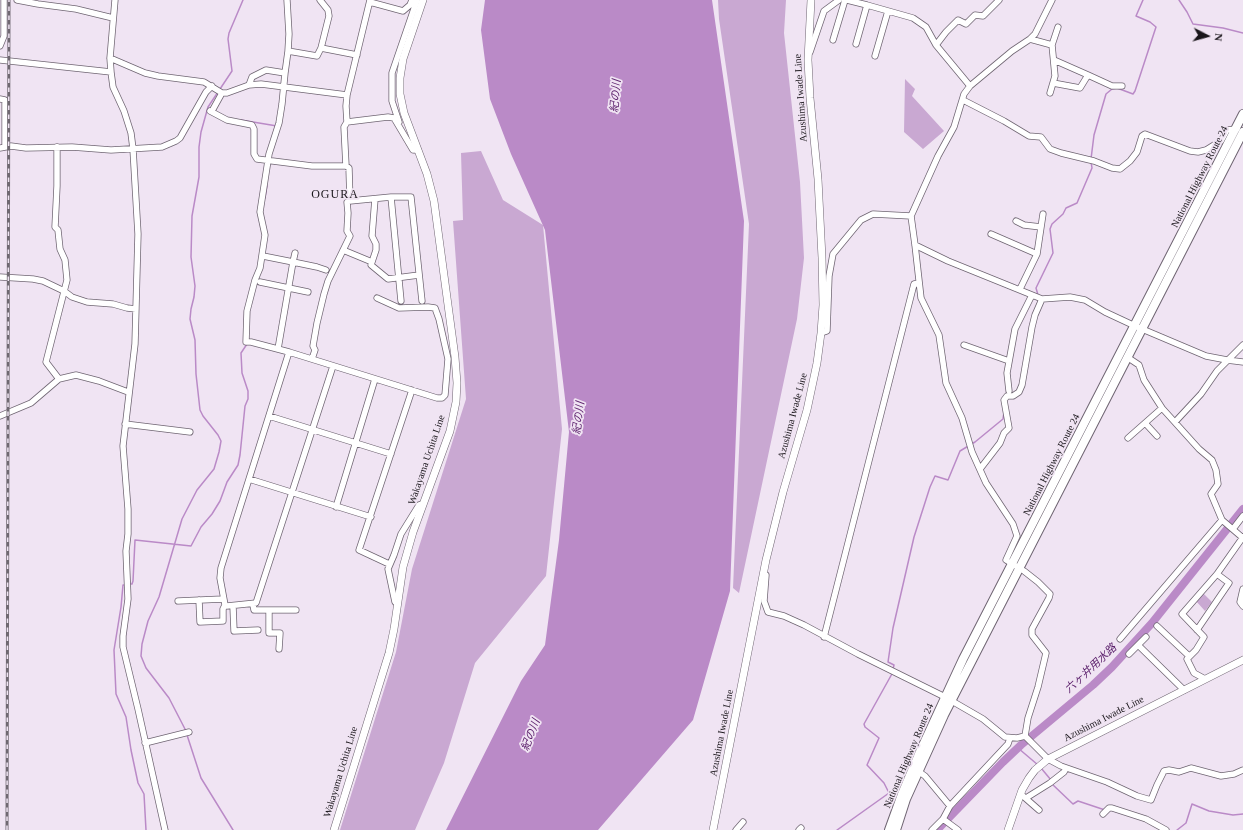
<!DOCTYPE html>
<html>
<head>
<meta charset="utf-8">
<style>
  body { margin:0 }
  #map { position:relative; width:1243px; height:830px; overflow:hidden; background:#f0e4f3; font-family:"Times New Roman",serif }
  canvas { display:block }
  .north { position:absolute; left:1187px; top:16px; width:40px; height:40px; -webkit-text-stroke:3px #f0e4f3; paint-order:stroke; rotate:96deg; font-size:11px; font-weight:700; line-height:16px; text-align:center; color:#1a161b }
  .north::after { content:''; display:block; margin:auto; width:14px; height:18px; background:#1a161b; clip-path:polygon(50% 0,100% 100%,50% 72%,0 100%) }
</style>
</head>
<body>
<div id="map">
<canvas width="1243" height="830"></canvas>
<div class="north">N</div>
</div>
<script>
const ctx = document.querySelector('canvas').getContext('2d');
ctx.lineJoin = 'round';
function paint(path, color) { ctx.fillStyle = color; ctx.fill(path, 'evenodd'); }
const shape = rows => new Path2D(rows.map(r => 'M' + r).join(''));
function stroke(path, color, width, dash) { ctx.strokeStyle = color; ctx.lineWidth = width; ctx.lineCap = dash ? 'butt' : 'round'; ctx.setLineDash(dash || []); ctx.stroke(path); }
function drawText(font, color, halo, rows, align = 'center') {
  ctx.font = font + ' "Times New Roman","Noto Sans JP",serif'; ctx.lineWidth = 3.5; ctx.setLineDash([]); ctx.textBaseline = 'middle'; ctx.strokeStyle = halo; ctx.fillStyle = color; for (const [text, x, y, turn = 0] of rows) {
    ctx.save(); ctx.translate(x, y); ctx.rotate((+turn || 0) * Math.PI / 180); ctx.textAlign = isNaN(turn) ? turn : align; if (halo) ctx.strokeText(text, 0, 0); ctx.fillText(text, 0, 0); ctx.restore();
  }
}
const green = shape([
  [718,0,786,0,784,33,800,182,804,258,797,319,739,593,733,588,749,224,719,19],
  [905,79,915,89,912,96,944,131,923,149,904,132],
  [481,151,503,200,543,225,562,429,546,576,475,663,444,763,415,830,340,830,396,652,412,569,466,399,453,221,463,220,461,153],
  [1203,593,1212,602,1205,611,1196,601]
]);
const water = shape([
  [485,0,712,0,744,221,730,591,693,720,598,830,446,830,521,681,545,645,559,540,569,432,545,230,511,154,490,99,481,30]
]);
const stream = shape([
  [1179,0,1187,12,1193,24,1223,28,1243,33],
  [220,89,232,71,228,39,229,33,243,0],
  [241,120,277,126],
  [1091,159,1094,135,1106,94,1112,89,1117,88,1133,94,1135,91,1156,27,1150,22,1136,16,1143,0],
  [265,198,267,186],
  [1038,295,1036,288,1053,253,1050,229,1052,224,1063,214,1066,208,1077,203,1092,168,1091,162],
  [129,584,132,584,133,581,135,540,191,546,201,527,212,514,220,501,227,482,238,465,240,455,245,406,248,399,248,391,242,373,241,353,247,344],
  [125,585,123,585,121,607,114,650,116,694,126,717,131,750,138,783,144,794,146,830],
  [893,669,894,665,888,662,893,628,914,537,930,487,935,476,948,480,960,451,975,442,1003,419,1004,412],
  [186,731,169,698,146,668,141,656,142,644,148,621,159,597,182,519,197,490,214,469,219,452,221,441,218,435,203,416,200,410,196,374,195,340,190,319,191,309,194,297,195,286,191,257,192,216,199,177,199,147,201,132,208,107,218,92],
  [187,735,201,778,233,830],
  [1018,748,1038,765],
  [1041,768,1051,780],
  [1052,784,1073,804,1078,801,1105,810],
  [837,830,889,793,884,783,867,765,879,738,865,727,864,724,893,672],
  [1177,830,1186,823,1192,804,1209,811,1233,815,1243,814]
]);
const river = shape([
  [937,830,1003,762,1021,745,1093,685,1112,667,1152,623,1243,509]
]);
const minor = shape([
  [17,0,38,4,76,9,113,18],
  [115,0,110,58,111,72,113,87,124,111,131,133,133,149,138,234,135,344,123,446,128,509,128,534,126,551,128,599,123,636,123,647,138,709,165,830],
  [287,0,289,34,288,51],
  [320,0,328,10,329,16,321,48],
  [370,0,347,95,346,106,347,122,388,117,394,118,413,150,418,150],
  [847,0,867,5,913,18,926,27,936,45,970,86],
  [370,2,403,11,410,5,412,0],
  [1030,39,1052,45,1055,76,1050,93],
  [833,40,845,0],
  [856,44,867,5],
  [936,45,946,32,958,20,966,24,975,15,983,16,999,0],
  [1052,45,1058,27],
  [0,46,4,36,4,0],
  [810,52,824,11,839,0],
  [875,56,888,11],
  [110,58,145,73,158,76,204,82,222,93,227,93,249,85,261,84,347,95],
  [0,60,111,72],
  [1054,60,1088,75],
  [285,73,282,104,279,123,269,154,260,212,265,235,260,268,255,280,247,311,246,342,251,342,289,352],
  [1053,83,1080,88,1088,75,1112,86,1122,86],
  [249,85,252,77,266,70,285,73,288,51,317,56,321,48,357,55],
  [0,99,5,100,5,147],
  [963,100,1004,121,1029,136,1041,137,1050,149,1061,153,1094,161,1112,168,1120,169,1130,161,1137,152,1142,136,1145,134,1190,151,1198,152,1206,150,1214,145,1221,141,1227,130,1237,129],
  [210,111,227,120,252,125,254,129,254,154,257,159,312,166,346,166,344,127,347,122],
  [212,111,222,93],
  [399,122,392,101,392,73,417,0],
  [57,147,57,186,55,227,58,230,60,249,65,260,67,280,46,362,59,379],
  [0,148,11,146,26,148,72,147,111,150,162,147,176,141,180,138,206,92,212,86],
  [346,166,349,168,350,201,391,197,411,197,422,301],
  [391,197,401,301],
  [375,199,372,236,376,244,376,250,371,265,388,279,419,275],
  [1016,221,1024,225,1041,227],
  [991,234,1037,254],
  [915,245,948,261,1042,299,1070,297,1085,300,1105,312,1135,326,1206,356,1227,360,1243,362],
  [343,250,372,262],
  [295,253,293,262,317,267,326,270],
  [263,256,293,262,278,349],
  [0,277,33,279,43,281,64,291,72,297,87,302,113,304,127,308,136,309],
  [260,282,308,292],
  [1020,289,1037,254,1043,214],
  [821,333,827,331,829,276,833,254,861,220,873,214,911,216],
  [964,345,1009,361],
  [1127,357,1139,365,1144,380,1162,408,1199,449,1212,460,1216,470,1218,484,1211,494,1222,520,1243,538],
  [312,359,315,350,313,346,317,323,324,294,328,281,350,236,347,231,348,213,347,202,350,201],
  [1009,391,1007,373,1015,329,1032,295],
  [0,416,31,403,59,379,76,375,99,381,128,392],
  [269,416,391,454],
  [1175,422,1201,394,1217,371,1243,345],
  [1145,423,1157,436],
  [125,424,190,432],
  [1128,438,1162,408],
  [980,469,1000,443,1004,433,1009,428,1004,400,1007,396,1013,396,1019,392,1022,385,1032,327,1035,315,1042,299],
  [249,479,371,517],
  [336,507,375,379],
  [1233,529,1243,516],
  [389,564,359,550,412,390],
  [766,575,764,601,768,612,784,616,804,625,858,654,945,697,983,719,1005,737,1017,738,1025,736],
  [1243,589,1240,602,1243,606],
  [199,600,200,622,223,621,223,609,225,605,220,578,221,568,289,352,437,398,442,398,445,395,448,359,439,319,435,308,428,307,399,308,377,298],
  [178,601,223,599],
  [397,603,395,602,388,569,394,555,401,534,419,505,423,504],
  [225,605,227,606,256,603,333,366],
  [253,605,254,610,296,610],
  [233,606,234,631,258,630],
  [269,610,269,633,280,633,279,649],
  [1157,626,1189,656],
  [1197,630,1229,583,1217,574],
  [824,637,914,284,919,283],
  [1120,639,1222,520],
  [1138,645,1184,690],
  [1129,654,1146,637],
  [1205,679,1194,673,1187,659,1196,650,1204,637,1182,614,1217,574,1243,537],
  [1025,736,1028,718,1038,687,1046,653,1032,635,1032,629,1049,598,1050,594,1038,582,1024,571,1006,560,1017,536,1013,524,986,483,972,452,962,418,946,383,939,335,921,298,915,245,911,216,938,156,954,127,964,94,970,86,1012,51,1030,39,1035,34,1052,0],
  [1025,736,1048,759,1061,766,1107,782,1137,796,1151,800,1157,785,1164,771,1169,770,1179,772,1191,768,1221,776,1234,774,1243,770],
  [145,743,189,732],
  [918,771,925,776,950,806],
  [1023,796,1039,810],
  [1026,798,1050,783,1064,772,1066,768],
  [1103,814,1109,808,1112,808,1146,819,1166,830],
  [943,819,958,830],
  [736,830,743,822],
  [799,830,801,828],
  [932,830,943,819,950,806,1008,744,1010,738]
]);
const major = shape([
  [334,830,389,653,394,629,403,567,413,532,450,431,456,402,457,383,455,357,434,201,427,174,404,113,400,94,400,78,403,59,423,0],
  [713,830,766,560,783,492,807,410,817,363,821,333,823,305,822,258,818,179,810,98,808,60,811,0],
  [1008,830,1022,790,1029,778,1035,770,1048,759,1243,660]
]);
const highway = shape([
  [889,830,902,794,919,754,963,659,1243,114],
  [896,830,906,799,944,715,1243,132]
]);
const rail = shape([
  [7,830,9,0]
]);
const streetNames = [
  ["Azushima Iwade Line",801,98,-94],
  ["National Highway Route 24",1200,177,-63],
  ["Azushima Iwade Line",793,416,-75],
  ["Wakayama Uchita Line",427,460,-71],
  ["National Highway Route 24",1052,465,-63],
  ["Azushima Iwade Line",1104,719,-27],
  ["Azushima Iwade Line",722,733,-79],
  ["National Highway Route 24",909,756,-67],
  ["Wakayama Uchita Line",341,772,-73]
];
const waterNames = [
  ["紀の川",616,96,-85],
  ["紀の川",579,418,-83],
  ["六ヶ井用水路",1091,669,-43],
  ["紀の川",531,735,-69]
];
const quarterNames = [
  ["OGURA",335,195]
];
paint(green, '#c9a8d2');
paint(water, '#ba8ac7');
stroke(stream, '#ba8ac7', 1.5);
stroke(river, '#ba8ac7', 8);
stroke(minor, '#6f6572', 7);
stroke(major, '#6f6572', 8);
stroke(highway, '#6f6572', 10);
stroke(minor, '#fff', 5.5);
stroke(major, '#fff', 7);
stroke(highway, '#fff', 8);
stroke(rail, '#6f6871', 3);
stroke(rail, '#f0e4f3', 1.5, [4.5]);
drawText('10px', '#1a161b', '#f0e4f3', streetNames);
drawText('italic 11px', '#5d226d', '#f0e4f3', waterNames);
ctx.letterSpacing = '1px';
drawText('12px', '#1a161b', '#f0e4f3', quarterNames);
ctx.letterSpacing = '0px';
</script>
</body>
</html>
